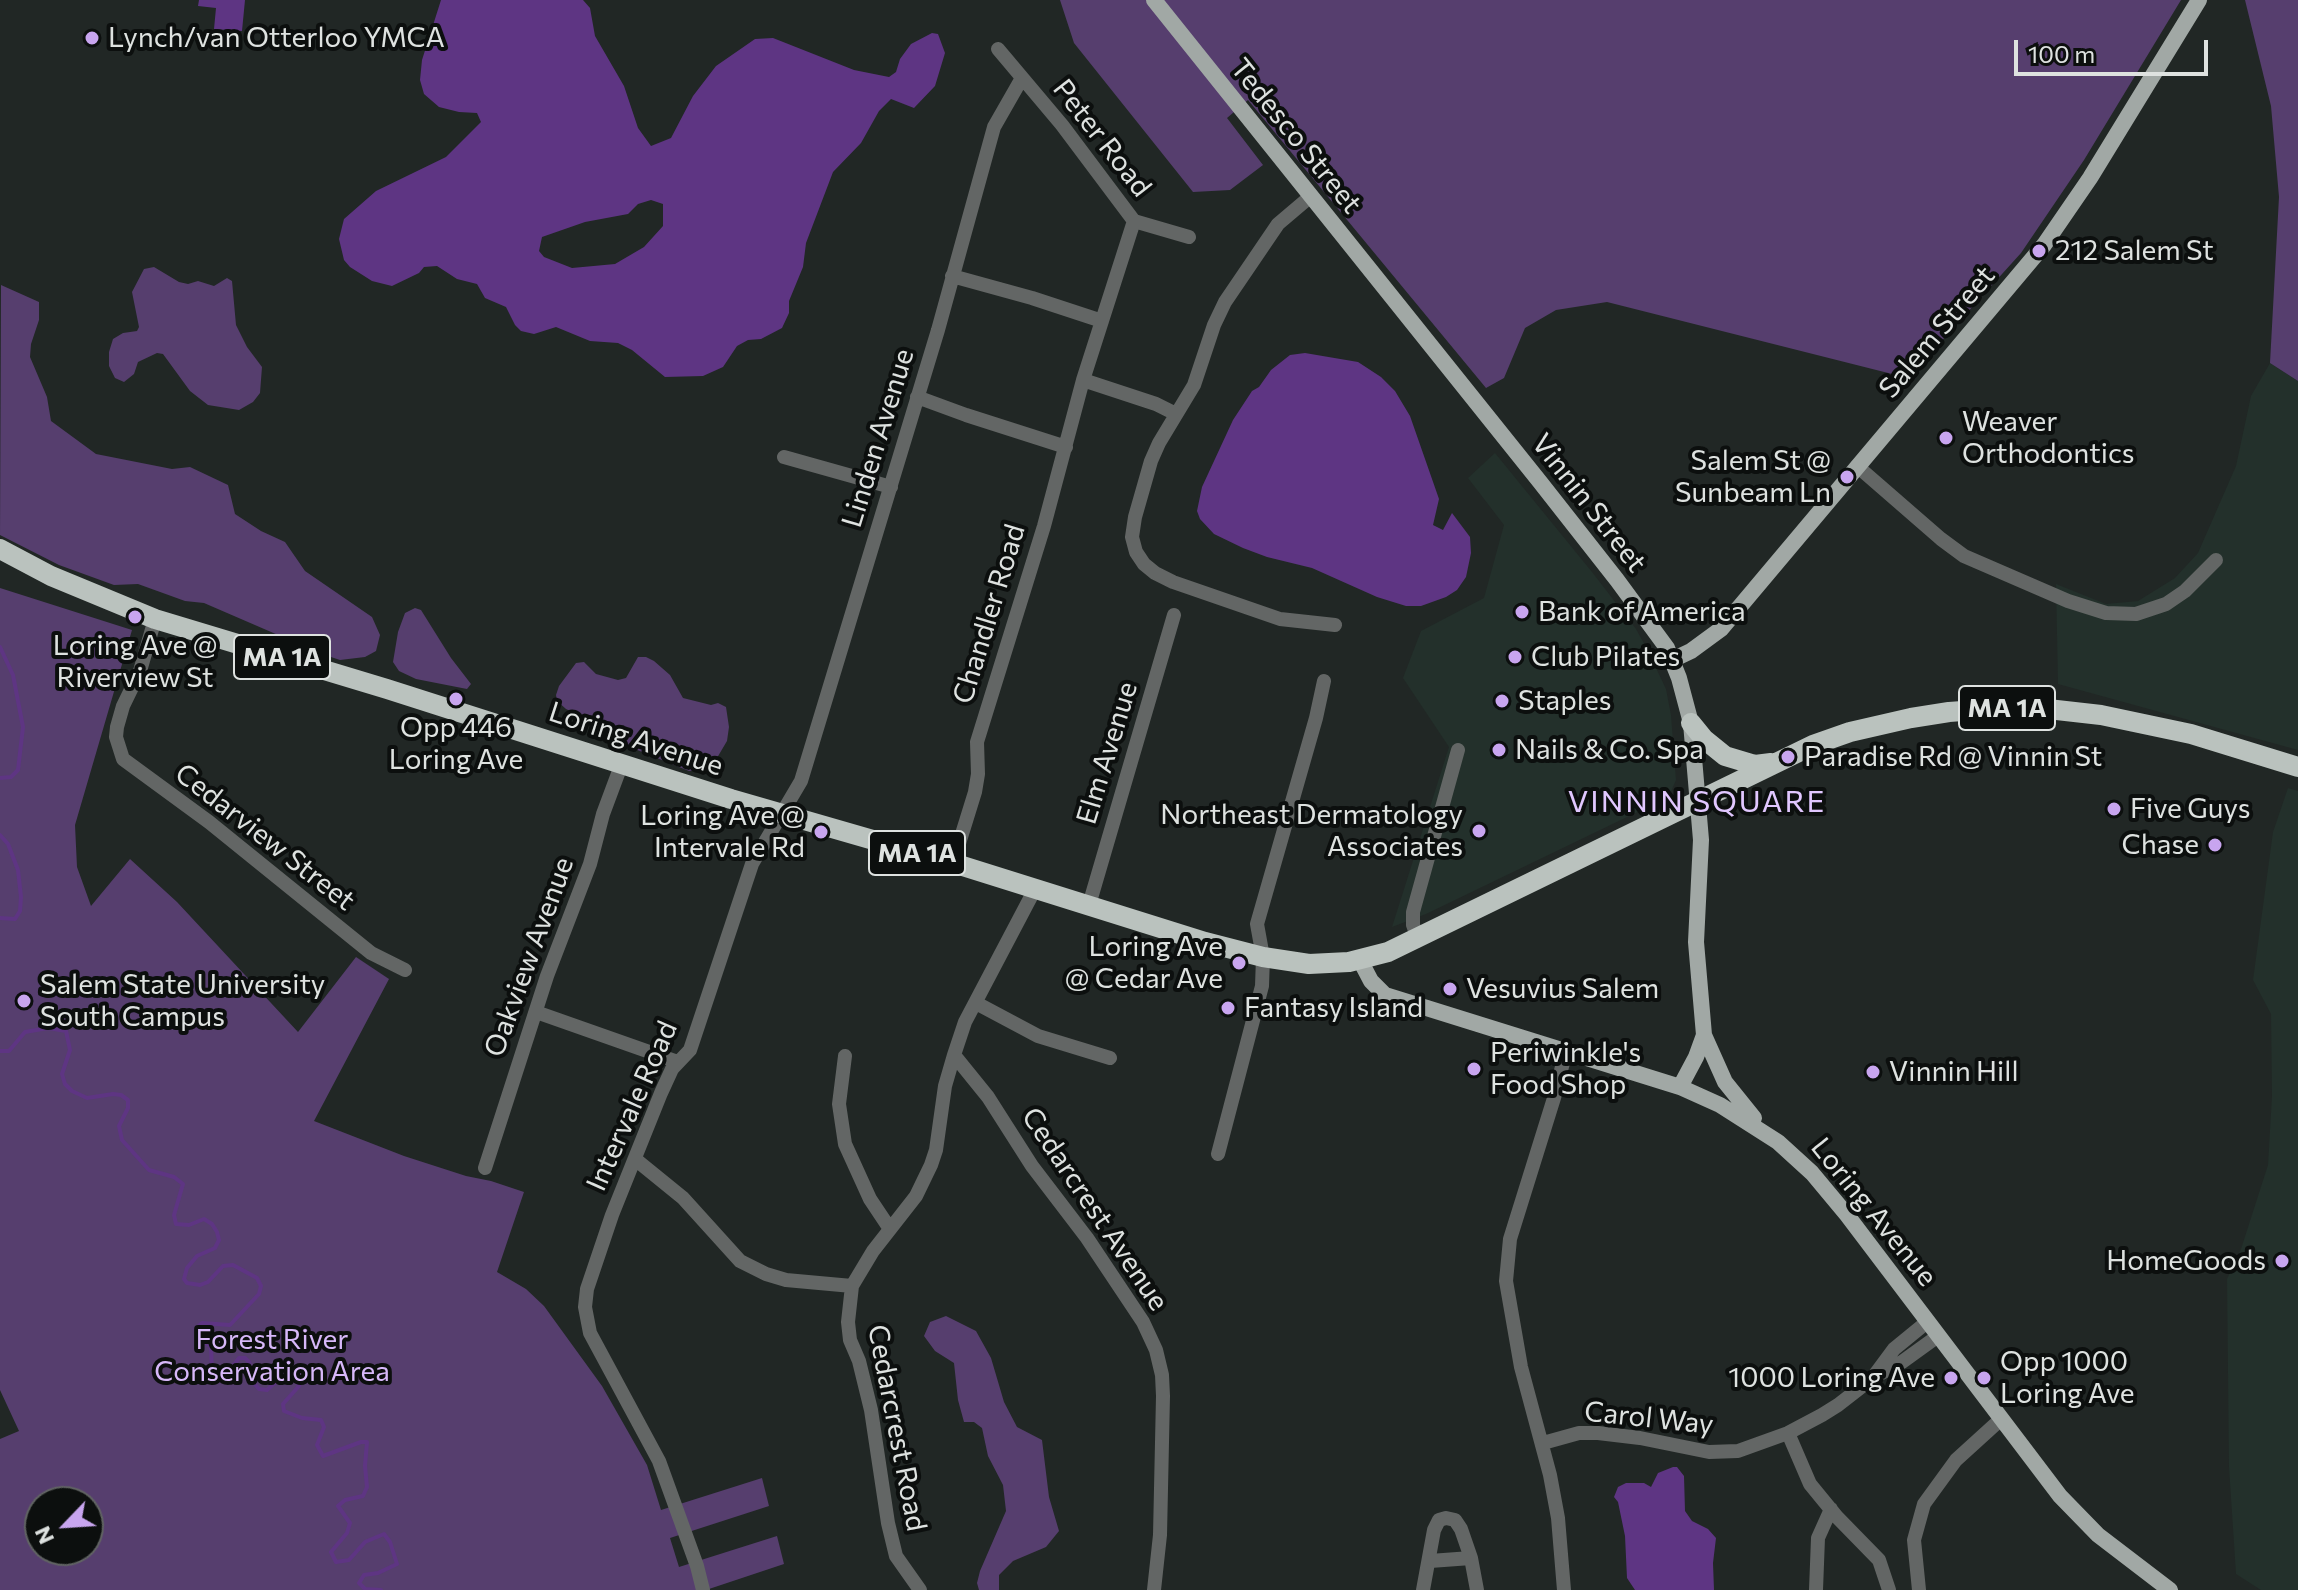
<!DOCTYPE html>
<html>
<head>
<meta charset="utf-8">
<style>
  body { margin:0 }
  #map { position:relative; width:2298px; height:1590px; overflow:hidden; background:#212725; font-family:Commissioner,sans-serif }
  canvas { display:block }
  .north { position:absolute; left:24px; top:1486px; width:80px; height:80px; box-sizing:border-box; background:#0c0f0e; border:2px solid #606362; border-radius:50%; rotate:245deg; font-size:22px; font-weight:700; line-height:32px; text-align:center; color:#dee2e0 }
  .north::after { content:''; display:block; margin:auto; width:28px; height:36px; background:#c8a5ef; clip-path:polygon(50% 0,100% 100%,50% 72%,0 100%) }
  .scale { position:absolute; left:2014px; top:40px; width:194px; height:36px; box-sizing:border-box; border:4px solid #dee2e0; border-top:0; padding-left:10px; font-size:24px; line-height:28px; white-space:nowrap; color:#dee2e0; -webkit-text-stroke:6px #0c0f0e; paint-order:stroke }
</style>
</head>
<body>
<div id="map">
<canvas width="2298" height="1590"></canvas>
<div class="north">N</div>
<div class="scale">100 m</div>
</div>
<script>
const ctx = document.querySelector('canvas').getContext('2d');
ctx.lineJoin = 'round';
function paint(path, color) { ctx.fillStyle = color; ctx.fill(path, 'evenodd'); }
const shape = rows => new Path2D(rows.map(r => 'M' + r).join(''));
function stroke(path, color, width, dash) { ctx.strokeStyle = color; ctx.lineWidth = width; ctx.lineCap = dash ? 'butt' : 'round'; ctx.setLineDash(dash || []); ctx.stroke(path); }
function drawText(font, color, halo, rows, align = 'center') {
  ctx.font = font + ' Commissioner,sans-serif'; ctx.lineWidth = 8; ctx.setLineDash([]); ctx.textBaseline = 'middle'; ctx.strokeStyle = halo; ctx.fillStyle = color; for (const [text, x, y, turn = 0] of rows) {
    ctx.save(); ctx.translate(x, y); ctx.rotate((+turn || 0) * Math.PI / 180); ctx.textAlign = isNaN(turn) ? turn : align; if (halo) ctx.strokeText(text, 0, 0); ctx.fillText(text, 0, 0); ctx.restore();
  }
}
const built = shape([
  [2270,363,2298,381,2298,750,2058,684,2056,584,2106,604,2138,601,2175,578,2198,553,2236,466,2251,396],
  [1495,453,1592,572,1636,629,1647,649,1666,689,1671,715,1676,780,1669,796,1654,804,1426,914,1392,927,1449,747,1403,678,1421,631,1484,598,1504,525,1468,478],
  [2288,788,2298,791,2298,1590,2261,1590,2236,1574,2229,1467,2227,1279,2241,1249,2268,1165,2272,1096,2271,1014,2253,980,2273,832]
]);
const green = shape([
  [1060,0,2181,0,2084,160,2021,253,1908,378,1607,302,1556,310,1525,328,1504,378,1486,388,1248,100,1227,118,1263,165,1230,190,1193,192,1074,43],
  [2245,0,2298,0,2298,381,2270,363,2279,197,2271,106],
  [154,267,179,282,188,284,198,281,214,286,227,278,232,281,236,325,247,347,262,367,260,393,253,402,239,410,208,405,190,391,163,354,157,353,138,362,134,374,124,382,115,378,109,366,109,352,113,339,123,333,137,331,139,327,132,292,144,269],
  [1,285,39,302,39,320,31,344,30,357,47,397,51,421,96,454,172,469,190,467,228,485,235,514,261,531,285,542,305,571,372,617,380,635,376,651,365,657,340,660,322,654,204,603,185,601,138,584,114,585,59,565,0,535],
  [0,588,132,630,75,825,77,867,91,906,130,859,177,902,298,1032,356,957,389,979,314,1121,404,1156,466,1176,491,1181,524,1192,497,1272,526,1289,544,1306,602,1386,647,1465,661,1510,762,1478,769,1506,670,1538,679,1567,777,1536,784,1564,706,1590,0,1590,0,1439,19,1431,0,1390],
  [40,1502,88,1502,88,1550,40,1550],
  [415,608,421,610,451,658,471,684,467,689,416,679,399,671,393,662,398,632,405,613],
  [638,657,646,657,654,661,670,675,683,698,711,705,718,703,726,707,729,727,727,741,714,763,698,770,689,771,630,747,590,720,566,709,557,701,556,695,559,686,576,663,584,662,596,674,618,680,626,678],
  [946,1316,976,1331,991,1358,1004,1402,1017,1427,1042,1440,1049,1497,1059,1531,1046,1547,1013,1561,999,1575,999,1590,979,1590,977,1583,980,1571,1006,1511,1003,1485,988,1456,982,1428,974,1422,964,1422,958,1400,954,1363,935,1351,924,1336,930,1322]
]);
const water = shape([
  [199,0,245,0,242,31,214,29,216,8,198,6],
  [441,0,583,0,590,8,595,36,624,86,638,128,651,146,671,138,693,96,716,66,755,39,773,38,854,70,889,77,896,72,900,59,911,44,932,33,938,34,945,53,935,86,914,108,891,99,879,111,861,143,833,172,806,243,803,267,789,301,789,313,782,328,761,339,748,340,737,346,723,367,703,376,665,377,632,350,618,343,590,341,556,327,534,334,521,331,515,325,506,307,485,298,477,284,457,279,437,266,424,267,419,273,392,286,372,281,350,267,344,260,339,239,344,219,376,191,446,157,481,122,477,113,459,112,439,107,424,94,420,80,422,60],
  [651,200,663,204,663,226,644,247,615,264,572,268,544,257,539,251,542,237,585,222,628,214,638,204],
  [1305,353,1358,362,1381,377,1395,391,1410,416,1439,499,1433,525,1443,530,1452,513,1470,537,1471,553,1466,577,1457,590,1446,597,1421,606,1406,606,1377,597,1312,568,1267,557,1243,548,1214,534,1200,519,1197,511,1202,487,1233,420,1252,391,1259,387,1271,370,1290,355],
  [1673,1467,1677,1467,1684,1476,1685,1511,1692,1521,1708,1529,1716,1538,1713,1563,1714,1590,1635,1590,1627,1578,1625,1536,1618,1502,1614,1497,1618,1487,1626,1483,1644,1483,1651,1487,1658,1473]
]);
const stream = shape([
  [0,647,13,675,23,727,18,770,11,777,0,778],
  [0,835,8,844,18,870,21,897,20,911,15,919,0,918],
  [0,1051,9,1051,25,1032,48,1028,66,1031,70,1050,62,1074,65,1084,72,1091,87,1098,113,1094,121,1095,128,1100,128,1108,119,1126,122,1140,149,1170,174,1177,183,1184,174,1215,176,1224,189,1225,204,1219,212,1224,217,1232,219,1240,215,1248,197,1256,187,1268,184,1279,187,1283,200,1285,208,1282,223,1266,233,1265,257,1278,261,1286,259,1294,230,1325,202,1323,196,1329,198,1336,211,1347,212,1370,222,1376,228,1373,239,1358,245,1358,249,1362,254,1383,259,1389,267,1390,279,1379,289,1377,296,1380,299,1386,283,1404,284,1411,302,1418,321,1420,324,1427,317,1445,323,1456,361,1442,367,1442,365,1466,367,1487,363,1496,345,1500,338,1506,350,1523,347,1533,331,1552,336,1562,349,1560,365,1542,384,1534,390,1542,397,1564,378,1573,364,1575,359,1583,365,1589,381,1590]
]);
const minor = shape([
  [998,49,1062,125,1134,221,1189,237],
  [1311,196,1278,224,1225,302,1214,325,1194,385,1159,443,1151,461,1135,517,1132,537,1136,552,1144,564,1155,573,1173,582,1280,619,1335,625],
  [952,276,1032,298,1102,321],
  [1083,380,1156,404,1176,414],
  [917,397,966,415,1066,447],
  [784,457,891,487],
  [1857,466,1941,539,1964,556,2068,601,2106,613,2136,614,2166,604,2185,591,2216,560],
  [155,619,140,671,123,706,117,727,116,737,123,759,209,822,371,953,405,970],
  [953,863,975,792,978,774,977,742,1044,526,1083,380,1134,221],
  [1035,889,965,1022,954,1055,988,1097,1032,1166,1087,1238,1143,1322,1156,1350,1162,1375,1163,1396,1160,1535,1154,1590],
  [1089,905,1174,615],
  [1418,939,1413,925,1413,912,1458,750],
  [976,1003,1038,1036,1110,1058],
  [536,1012,678,1062],
  [845,1056,839,1104,845,1144,870,1199,890,1229],
  [1218,1154,1262,986,1263,957,1257,924,1316,718,1324,681],
  [635,1159,683,1198,740,1261,766,1274,786,1280,852,1286],
  [485,1168,547,976,590,864,603,814,622,763],
  [1874,1376,1894,1349,1927,1322],
  [1788,1433,1810,1484,1837,1517,1879,1560,1889,1590],
  [1543,1443,1579,1433,1598,1433,1640,1438,1709,1452,1738,1451,1788,1433,1822,1415,1838,1405,1874,1377,1902,1362,1938,1336],
  [1430,1561,1471,1558],
  [703,1590,697,1566,659,1461,590,1333,585,1307,587,1289,612,1215,661,1093,672,1069,690,1050,752,864,801,781,938,330,994,127,1022,78],
  [920,1590,896,1556,888,1523,871,1410,859,1361,850,1340,848,1322,852,1286,873,1251,916,1196,931,1165,936,1150,945,1086,954,1055],
  [1423,1590,1434,1530,1439,1520,1446,1518,1455,1520,1461,1529,1471,1558,1477,1590],
  [1564,1590,1558,1518,1550,1475,1521,1367,1506,1281,1510,1239,1554,1098,1566,1051],
  [1816,1590,1818,1538,1831,1509],
  [1919,1590,1914,1540,1924,1504,1956,1460,2000,1420]
]);
const major = shape([
  [1154,0,1540,482,1617,580,1667,648,1679,678,1691,723,1701,840,1696,942,1704,1035,1696,1057,1680,1087],
  [1672,660,1691,651,1721,629,2044,245,2090,178,2199,0],
  [1360,960,1371,981,1385,995,1680,1087,1720,1105,1778,1142,1812,1173,1847,1215,2060,1496,2098,1535,2170,1590],
  [1704,1035,1725,1082,1754,1118]
]);
const highway = shape([
  [0,549,51,576,155,619,387,689,731,799,953,863,1205,942,1263,957,1309,964,1349,962,1388,952,1813,745,1850,732,1911,718,1949,712,2003,708,2039,708,2101,715,2191,734,2298,767],
  [1691,723,1704,739,1725,756,1755,765,1771,763]
]);
const markers = [
  [92,38,8,"#c8a5ef"],
  [2039,251,8,"#c8a5ef"],
  [1946,438,8,"#c8a5ef"],
  [1847,477,8,"#c8a5ef"],
  [1522,612,8,"#c8a5ef"],
  [135,617,8,"#c8a5ef"],
  [1515,657,8,"#c8a5ef"],
  [456,699,8,"#c8a5ef"],
  [1502,701,8,"#c8a5ef"],
  [1499,750,8,"#c8a5ef"],
  [1788,757,8,"#c8a5ef"],
  [2114,809,8,"#c8a5ef"],
  [1479,831,8,"#c8a5ef"],
  [821,832,8,"#c8a5ef"],
  [2215,845,8,"#c8a5ef"],
  [1239,963,8,"#c8a5ef"],
  [1450,989,8,"#c8a5ef"],
  [24,1001,8,"#c8a5ef"],
  [1228,1008,8,"#c8a5ef"],
  [1474,1069,8,"#c8a5ef"],
  [1873,1072,8,"#c8a5ef"],
  [2282,1261,8,"#c8a5ef"],
  [1951,1378,8,"#c8a5ef"],
  [1984,1378,8,"#c8a5ef"]
];
const shields = [
  [282,657,96],
  [2007,708,96],
  [917,853,96]
];
const shieldNames = [
  ["MA 1A",282,657],
  ["MA 1A",2007,708],
  ["MA 1A",917,853]
];
const poiNames = [
  ["Lynch/van Otterloo YMCA",108,38],
  ["212 Salem St",2055,251],
  ["Weaver",1962,422],
  ["Orthodontics",1962,454],
  ["Salem St @",1831,461,"right"],
  ["Sunbeam Ln",1831,493,"right"],
  ["Bank of America",1538,612],
  ["Loring Ave @",135,646,"center"],
  ["Riverview St",135,678,"center"],
  ["Club Pilates",1531,657],
  ["Staples",1518,701],
  ["Opp 446",456,728,"center"],
  ["Loring Ave",456,760,"center"],
  ["Nails & Co. Spa",1515,750],
  ["Paradise Rd @ Vinnin St",1804,757],
  ["Five Guys",2130,809],
  ["Northeast Dermatology",1463,815,"right"],
  ["Associates",1463,847,"right"],
  ["Loring Ave @",805,816,"right"],
  ["Intervale Rd",805,848,"right"],
  ["Chase",2199,845,"right"],
  ["Loring Ave",1223,947,"right"],
  ["@ Cedar Ave",1223,979,"right"],
  ["Salem State University",40,985],
  ["South Campus",40,1017],
  ["Vesuvius Salem",1466,989],
  ["Fantasy Island",1244,1008],
  ["Periwinkle's",1490,1053],
  ["Food Shop",1490,1085],
  ["Vinnin Hill",1889,1072],
  ["HomeGoods",2266,1261,"right"],
  ["Opp 1000",2000,1362],
  ["Loring Ave",2000,1394],
  ["1000 Loring Ave",1935,1378,"right"]
];
const streetNames = [
  ["Tedesco Street",1296,136,51],
  ["Peter Road",1102,138,52],
  ["Salem Street",1937,332,-50],
  ["Linden Avenue",878,438,-73],
  ["Vinnin Street",1589,503,52],
  ["Chandler Road",989,614,-73],
  ["Loring Avenue",636,739,18],
  ["Elm Avenue",1107,753,-73],
  ["Cedarview Street",265,837,38],
  ["Oakview Avenue",529,957,-70],
  ["Intervale Road",632,1106,-66],
  ["Cedarcrest Avenue",1095,1209,56],
  ["Loring Avenue",1874,1212,51],
  ["Carol Way",1649,1418,6],
  ["Cedarcrest Road",897,1428,79]
];
const parkNames = [
  ["Forest River",272,1340],
  ["Conservation Area",272,1372]
];
const neighbourhoodNames = [
  ["VINNIN SQUARE",1697,802]
];
paint(built, '#23302b');
paint(green, '#563e6e');
paint(water, '#5e3583');
stroke(stream, '#5e3583', 4);
stroke(minor, '#636665', 14);
stroke(major, '#a1a8a5', 16);
stroke(highway, '#bac2be', 20);
for (const [x, y, r, color] of markers) { const dot = new Path2D(); dot.arc(x, y, r, 0, 2 * Math.PI); ctx.fillStyle = color; ctx.fill(dot); stroke(dot, '#0c0f0e', 3); }
for (const [x, y, w] of shields) { const box = new Path2D(); box.roundRect(x - w / 2, y - 22, w, 44, 6); ctx.fillStyle = '#0c0f0e'; ctx.fill(box); stroke(box, '#dee2e0', 2); }
drawText('bold 26px', '#dee2e0', null, shieldNames);
drawText('28px', '#dee2e0', '#0c0f0e', poiNames, 'left');
drawText('28px', '#dee2e0', '#0c0f0e', streetNames);
drawText('28px', '#d7b8f9', '#0c0f0e', parkNames);
ctx.letterSpacing = '2px';
drawText('30px', '#e1c7ff', '#0c0f0e', neighbourhoodNames);
ctx.letterSpacing = '0px';
</script>
</body>
</html>
